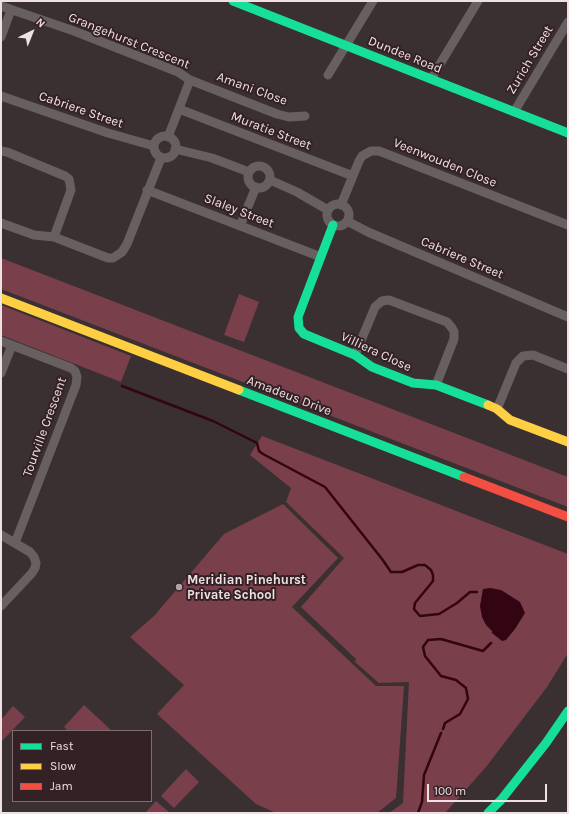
<!DOCTYPE html>
<html>
<head>
<meta charset="utf-8">
<style>
  body { margin:0 }
  #map { position:relative; width:569px; height:814px; overflow:hidden; background:#3a3032; font-family:Karla,sans-serif }
  canvas { display:block }
  .frame { position:absolute; inset:0; border:2px solid #efe1e3; pointer-events:none }
  .legend { position:absolute; left:12px; top:730px; width:140px; height:72px; box-sizing:border-box; background:#342125; border:1px solid #7f6e71; margin:0; padding:5px 7px; list-style:none; font-size:12px; color:#efe1e3 }
  .legend li { display:flex; align-items:center; gap:8px; height:20px }
  .legend b { width:20px; border:1px solid #7f6e71 }
  .north { position:absolute; left:12px; top:12px; width:40px; height:40px; -webkit-text-stroke:3px #342125; paint-order:stroke; rotate:43deg; font-size:11px; font-weight:700; line-height:16px; text-align:center; color:#efe1e3 }
  .north::after { content:''; display:block; margin:auto; width:14px; height:18px; background:#efe1e3; clip-path:polygon(50% 0,100% 100%,50% 72%,0 100%) }
  .scale { position:absolute; left:427px; top:784px; width:120px; height:18px; box-sizing:border-box; border:2px solid #efe1e3; border-top:0; padding-left:5px; font-size:12px; line-height:14px; white-space:nowrap; color:#efe1e3; -webkit-text-stroke:3px #342125; paint-order:stroke }
</style>
</head>
<body>
<div id="map">
<canvas width="569" height="814"></canvas>
<div class="frame"></div>
<ul class="legend">
<li><b style="height:5px;background:#16e098"></b>Fast</li>
<li><b style="height:5px;background:#ffcf43"></b>Slow</li>
<li><b style="height:5px;background:#f24e42"></b>Jam</li>
</ul>
<div class="north">N</div>
<div class="scale">100 m</div>
</div>
<script>
const ctx = document.querySelector('canvas').getContext('2d');
ctx.lineJoin = 'round';
function paint(path, color) { ctx.fillStyle = color; ctx.fill(path, 'evenodd'); }
const shape = rows => new Path2D(rows.map(r => 'M' + r).join(''));
function stroke(path, color, width, dash) { ctx.strokeStyle = color; ctx.lineWidth = width; ctx.lineCap = dash ? 'butt' : 'round'; ctx.setLineDash(dash || []); ctx.stroke(path); }
function drawText(font, color, halo, rows, align = 'center') {
  ctx.font = font + ' Karla,sans-serif'; ctx.lineWidth = 4; ctx.setLineDash([]); ctx.textBaseline = 'middle'; ctx.strokeStyle = halo; ctx.fillStyle = color; for (const [text, x, y, turn = 0] of rows) {
    ctx.save(); ctx.translate(x, y); ctx.rotate((+turn || 0) * Math.PI / 180); ctx.textAlign = isNaN(turn) ? turn : align; if (halo) ctx.strokeText(text, 0, 0); ctx.fillText(text, 0, 0); ctx.restore();
  }
}
const green = shape([
  [1,258,568,477,568,507,1,289],
  [239,294,259,302,244,342,224,335],
  [1,305,131,356,121,382,1,335],
  [262,436,568,554,568,653,547,687,486,767,445,813,389,813,403,803,409,682,379,683,355,662,356,659,301,607,344,558,286,502,291,488,250,455],
  [283,504,338,558,292,607,376,686,404,686,396,798,377,813,276,813,256,804,157,714,184,685,130,637,154,616,224,534],
  [84,705,111,730,111,731,68,731,64,727],
  [13,706,25,717,1,742,1,720],
  [186,769,199,782,174,808,161,796],
  [156,801,170,813,145,813]
]);
const water = shape([
  [490,588,501,590,520,602,525,613,515,629,506,640,502,641,492,633,492,631,486,625,482,617,480,606,483,589]
]);
const stream = shape([
  [122,386,213,421,257,443,259,451,263,454,325,487,382,559,391,572,402,572,418,565,425,565,431,570,433,575,433,581,415,603,414,609,420,616,439,614,457,603,470,592,477,592],
  [443,729,445,723,460,714,468,699,466,688,456,680,441,676,425,656,423,647,428,640,441,639,483,651,491,643],
  [418,813,422,802,424,775,441,733]
]);
const street = shape([
  [1,6,74,31,178,72,190,80,277,114,289,117,305,116],
  [1,37,11,10],
  [328,75,373,1],
  [431,79,478,1],
  [1,96,108,133,154,146],
  [179,109,353,176],
  [514,112,568,22],
  '154 147a11 11 0 1 1 22 0a11 11 0 1 1-22 0Z',
  [168,137,190,80],
  [175,149,212,158,249,172],
  [1,151,7,152,65,176,69,179,71,190,54,237],
  '248 177a11 11 0 1 1 22 0a11 11 0 1 1-22 0Z',
  [270,180,297,192,328,210],
  [147,190,321,257],
  '327 215a11 11 0 1 1 22 0a11 11 0 1 1-22 0Z',
  [341,205,359,161,362,156,371,151,379,151,568,225],
  [347,221,368,232,568,317],
  [1,223,34,235,54,237,108,258,113,258,122,252,127,244,161,158],
  [240,226,256,187],
  [1,341,71,368,75,371,77,377,76,385,15,543],
  [355,355,375,307,382,301,389,300,447,322,452,328,454,332,454,339,436,385],
  [1,373,12,345],
  [497,409,516,363,523,356,533,355,568,369],
  [1,535,30,552,34,557,36,563,35,568,32,573,1,606]
]);
const fast = shape([
  [233,1,568,133],
  [333,225,298,317,299,328,304,334,355,355,372,367,413,383,436,385,488,405],
  [239,390,464,477],
  [488,813,501,800,546,743,568,711]
]);
const slow = shape([
  [1,298,239,390],
  [488,405,497,409,510,420,568,442]
]);
const jam = shape([
  [464,477,568,517]
]);
const markers = [
  [179,587,4,"#b0a3a5"]
];
const streetNames = [
  ["Grangehurst Crescent",129,41,22],
  ["Dundee Road",405,55,22],
  ["Zurich Street",530,60,-59],
  ["Amani Close",252,89,20],
  ["Cabriere Street",81,110,19],
  ["Muratie Street",271,131,21],
  ["Veenwouden Close",445,163,22],
  ["Slaley Street",239,211,21],
  ["Cabriere Street",462,258,23],
  ["Villiera Close",376,352,25],
  ["Amadeus Drive",289,396,21],
  ["Tourville Crescent",45,427,-70]
];
const poiNames = [
  ["Meridian Pinehurst",187,580],
  ["Private School",187,595]
];
paint(green, '#79404c');
paint(water, '#330412');
stroke(stream, '#330412', 2.5);
stroke(street, '#685f61', 9);
stroke(fast, '#16e098', 9);
stroke(slow, '#ffcf43', 9);
stroke(jam, '#f24e42', 9);
for (const [x, y, r, color] of markers) { const dot = new Path2D(); dot.arc(x, y, r, 0, 2 * Math.PI); ctx.fillStyle = color; ctx.fill(dot); stroke(dot, '#342125', 1.5); }
drawText('13px', '#efe1e3', '#342125', streetNames);
drawText('bold 13px', '#efe1e3', '#342125', poiNames, 'left');
</script>
</body>
</html>
